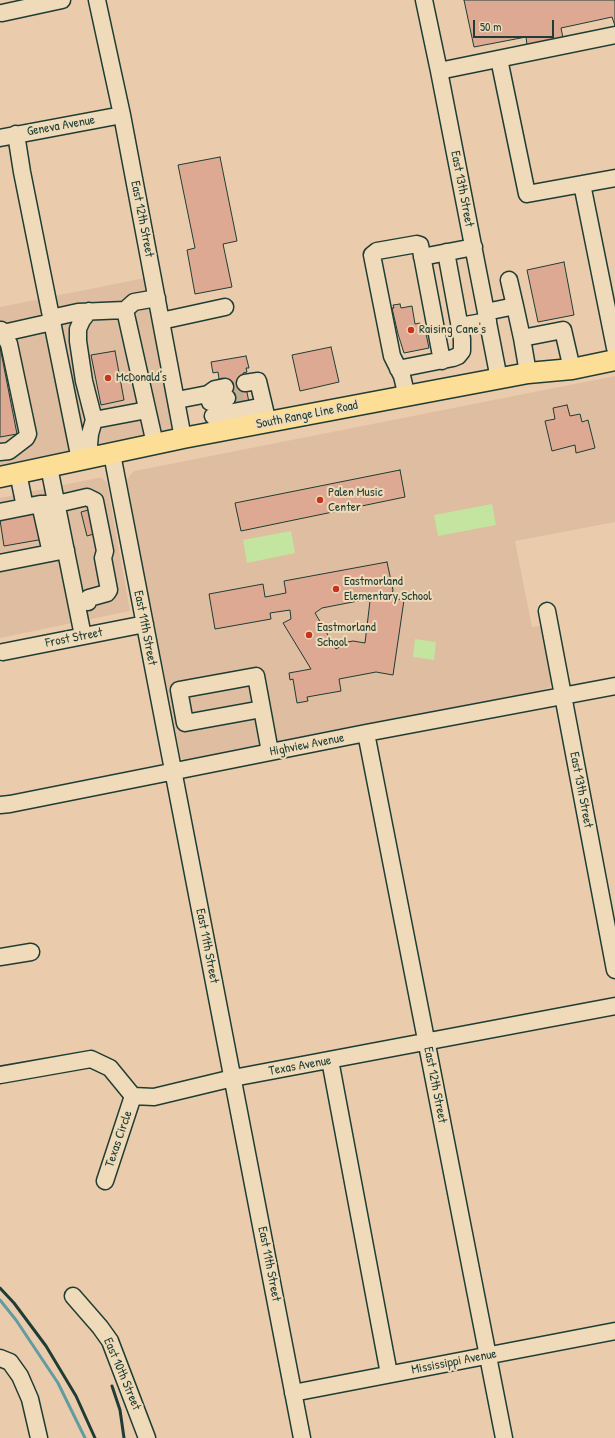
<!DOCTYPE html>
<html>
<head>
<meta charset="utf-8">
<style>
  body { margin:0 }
  #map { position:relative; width:615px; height:1438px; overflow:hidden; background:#eaccad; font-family:"Patrick Hand",sans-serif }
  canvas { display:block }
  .scale { position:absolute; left:473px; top:20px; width:81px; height:18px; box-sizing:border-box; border:2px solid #1f3d34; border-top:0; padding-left:5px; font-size:12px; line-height:14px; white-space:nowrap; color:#1f3d34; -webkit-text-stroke:3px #efdbb9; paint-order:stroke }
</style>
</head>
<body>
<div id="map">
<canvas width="615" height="1438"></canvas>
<div class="scale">50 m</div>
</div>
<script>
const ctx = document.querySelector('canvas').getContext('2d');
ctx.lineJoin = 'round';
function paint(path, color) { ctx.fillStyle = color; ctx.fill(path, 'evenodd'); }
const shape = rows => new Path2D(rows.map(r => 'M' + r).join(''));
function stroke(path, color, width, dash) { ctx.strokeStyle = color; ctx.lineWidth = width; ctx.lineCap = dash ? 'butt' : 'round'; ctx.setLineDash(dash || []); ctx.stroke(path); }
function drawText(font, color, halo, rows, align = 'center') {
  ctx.font = font + ' "Patrick Hand",sans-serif'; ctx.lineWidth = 4; ctx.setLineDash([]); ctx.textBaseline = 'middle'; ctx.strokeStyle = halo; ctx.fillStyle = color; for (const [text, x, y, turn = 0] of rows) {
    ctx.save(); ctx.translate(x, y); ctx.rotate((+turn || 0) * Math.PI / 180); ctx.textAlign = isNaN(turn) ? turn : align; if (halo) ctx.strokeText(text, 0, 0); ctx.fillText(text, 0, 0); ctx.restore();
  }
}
const built = shape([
  [145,278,176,430,0,467,0,307],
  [615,376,615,522,515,541,532,627,540,626,551,681,550,687,542,690,189,761,184,760,181,758,127,484,127,480,131,474,135,471],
  [97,478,102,478,107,483,130,611,0,638,0,498]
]);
const green = shape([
  [492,504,496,525,438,536,434,515],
  [291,531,295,553,247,563,243,540],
  [415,639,436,642,434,660,413,657]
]);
const stream = shape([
  [0,1300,16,1320,58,1383,85,1438]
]);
const building = shape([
  [464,0,615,0,615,26,612,17,561,28,563,38,527,45,526,37,474,47,464,0],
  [220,157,237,241,223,244,232,287,195,294,187,250,195,248,178,165,220,157],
  [564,262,574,315,538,322,527,270,564,262],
  [400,304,401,308,412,306,415,324,420,323,421,325,424,324,429,348,404,353,398,334,392,308,394,308,393,305,400,304],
  [0,347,17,434,0,437,0,347],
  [331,347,339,382,300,391,292,355,331,347],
  [115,351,124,400,101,405,91,355,115,351],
  [246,356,249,368,246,368,247,372,243,373,250,407,229,411,223,378,219,379,218,372,213,373,211,362,246,356],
  [567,405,570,416,580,414,582,422,588,420,595,448,576,453,575,445,552,451,545,421,555,419,553,408,567,405],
  [400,470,405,497,241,531,235,503,400,470],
  [92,509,97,533,87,536,81,512,92,509],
  [39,513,44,539,4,546,0,520,39,513],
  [387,562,393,590,391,598,404,600,393,675,376,672,339,679,341,691,307,697,308,701,297,703,293,679,290,680,289,673,311,669,283,623,291,619,290,610,270,613,271,619,215,629,209,594,263,584,265,597,286,593,284,581,387,562],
  [363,600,365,601,370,601,365,643,353,641,348,642,336,649,315,613,322,608,363,600]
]);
const minorTunnel = shape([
  [227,398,247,394]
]);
const minor = shape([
  [97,0,122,115,183,438],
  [424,0,439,71,499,379],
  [2,13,62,0],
  [499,59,527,194,615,178],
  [439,71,615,35],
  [16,134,22,172,42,272,80,460],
  [0,138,122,115],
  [582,184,615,348],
  [422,257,474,247],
  [509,280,515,306],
  [125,310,155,444],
  [89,311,82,320,78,329,78,341,84,381,94,420,90,434,89,445,91,458],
  [486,312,515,306,522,338,528,373],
  [51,318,78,312,125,310,134,302,157,298],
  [161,321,225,307],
  [460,326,488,321],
  [0,330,1,330,9,344,28,434,26,438,9,451,0,452],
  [3,333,52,322],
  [522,338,563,330,572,369],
  [398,369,453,358,458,356,462,351,462,339,446,252],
  [245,383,258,381,268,423],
  [407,397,402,376,392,356,372,255,377,251,417,244,420,245,442,361],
  [177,400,208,394,215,389,225,387],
  [210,402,227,398],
  [213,416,264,406],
  [94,420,147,410],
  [112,454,302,1438],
  [49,467,83,636],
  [18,473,25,507],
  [40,504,51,553],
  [0,512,40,504,57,504,87,497,95,501,105,551,103,558,109,590,107,593,89,598,88,602],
  [0,563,66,550],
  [547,611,615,970],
  [3,652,145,624],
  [262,709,185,723,179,690,256,676,270,752],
  [366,733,504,1438],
  [0,805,10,804,366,733,615,686],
  [0,957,31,952],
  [330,1060,389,1374],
  [0,1075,91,1059,110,1068,133,1096,154,1097,233,1078,615,1006],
  [105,1181,133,1096],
  [73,1296,100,1327,110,1341,147,1438],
  [0,1358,10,1362,20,1376,30,1399,39,1438],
  [293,1393,615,1331]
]);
const major = shape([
  [0,477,183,438,528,373,572,369,615,360]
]);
const rail = shape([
  [0,1288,14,1303,46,1346,76,1396,95,1438],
  [112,1386,120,1410,124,1438]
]);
const markers = [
  [411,330,4,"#c8321e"],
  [108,378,4,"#c8321e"],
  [320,500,4,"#c8321e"],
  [336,589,4,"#c8321e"],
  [309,635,4,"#c8321e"]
];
const streetNames = [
  ["Geneva Avenue",61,126,-10],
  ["East 13th Street",462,189,79],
  ["East 12th Street",142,219,79],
  ["South Range Line Road",307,415,-11],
  ["East 11th Street",145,628,79],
  ["Frost Street",74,638,-11],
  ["Highview Avenue",307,745,-11],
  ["East 13th Street",581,790,79],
  ["East 11th Street",207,946,79],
  ["Texas Avenue",300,1066,-10],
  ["East 12th Street",435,1085,79],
  ["Texas Circle",119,1139,-71],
  ["East 11th Street",269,1264,79],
  ["Mississippi Avenue",454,1362,-11],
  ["East 10th Street",122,1374,67]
];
const poiNames = [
  ["Raising Cane's",419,330],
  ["McDonald's",116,378],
  ["Palen Music",328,493],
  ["Center",328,508],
  ["Eastmorland",344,582],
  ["Elementary School",344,597],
  ["Eastmorland",317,628],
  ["School",317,643]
];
paint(built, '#debda0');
paint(green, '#c3e59f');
stroke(stream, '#609ca0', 3);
paint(building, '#dea992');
stroke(building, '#1f3d34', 1);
stroke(minorTunnel, '#c1af95', 16, [16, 8]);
stroke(minor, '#1f3d34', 19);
stroke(major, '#1f3d34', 23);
stroke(minor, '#efdbb9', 16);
stroke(major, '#fdde96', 20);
stroke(rail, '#1f3d34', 3);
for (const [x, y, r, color] of markers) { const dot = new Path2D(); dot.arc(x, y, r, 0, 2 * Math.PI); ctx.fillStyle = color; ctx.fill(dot); stroke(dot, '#efdbb9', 1.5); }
drawText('13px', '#1f3d34', '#efdbb9', streetNames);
drawText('13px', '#1f3d34', '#efdbb9', poiNames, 'left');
</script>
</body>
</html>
